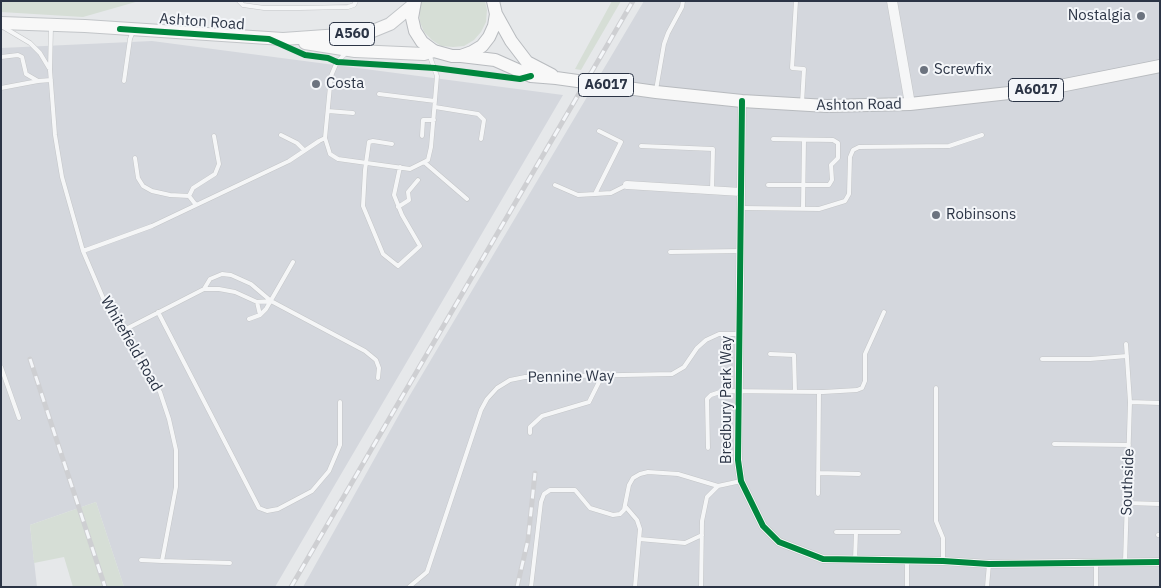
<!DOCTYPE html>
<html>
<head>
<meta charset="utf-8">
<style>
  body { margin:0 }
  #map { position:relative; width:1161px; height:588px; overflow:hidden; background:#e6e8ea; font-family:"IBM Plex Sans",sans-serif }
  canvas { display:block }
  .frame { position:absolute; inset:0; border:2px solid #2b3445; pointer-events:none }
</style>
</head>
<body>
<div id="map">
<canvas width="1161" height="588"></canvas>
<div class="frame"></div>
</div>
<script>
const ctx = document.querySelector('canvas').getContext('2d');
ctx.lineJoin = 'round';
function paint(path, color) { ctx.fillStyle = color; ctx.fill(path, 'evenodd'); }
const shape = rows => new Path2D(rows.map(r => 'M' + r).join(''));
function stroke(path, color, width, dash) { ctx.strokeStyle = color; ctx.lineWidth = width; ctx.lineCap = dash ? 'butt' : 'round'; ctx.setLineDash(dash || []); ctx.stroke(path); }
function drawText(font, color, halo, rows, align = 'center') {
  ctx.font = font + ' "IBM Plex Sans",sans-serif'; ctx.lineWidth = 4; ctx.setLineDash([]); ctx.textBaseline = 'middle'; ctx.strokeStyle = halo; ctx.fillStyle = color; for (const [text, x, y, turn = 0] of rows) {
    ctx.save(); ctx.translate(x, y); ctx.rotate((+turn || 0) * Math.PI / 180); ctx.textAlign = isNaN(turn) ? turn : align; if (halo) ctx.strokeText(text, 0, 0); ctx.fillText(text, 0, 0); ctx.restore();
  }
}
const built = shape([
  [644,1,1160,1,1160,587,303,587,410,395],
  [152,41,563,95,275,587,124,587,96,502,30,525,37,587,1,587,1,48]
]);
const green = shape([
  [1,1,139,1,83,17,1,12],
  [421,1,485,1,487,10,486,22,481,32,474,40,464,46,453,47,441,46,432,40,424,32,420,22,419,10],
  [612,1,621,1,581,70,575,69],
  [96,502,124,587,73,587,64,557,34,563,30,525]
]);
const service = shape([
  [239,1,243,5,264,8,299,8,348,7,354,5,356,1],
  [796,1,792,68,804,69,802,103],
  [3,27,30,43,40,53,49,68],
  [51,27,50,70,55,135,62,177,83,251,106,305,160,392,169,419,176,450,176,487,162,561,141,560],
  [345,54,337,62,331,76,325,138,330,154,338,159,410,169,428,160,431,147,437,76,429,54],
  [1,57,18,55,22,57,26,74,38,81,51,80],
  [124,81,130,39,133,31],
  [1,88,38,81],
  [656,90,664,44,668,33,682,7,683,1],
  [379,94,435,101],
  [435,107,478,114,484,120,481,139],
  [328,111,353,113],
  [281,135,297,143,304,150],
  [422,136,423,120,434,120],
  [392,144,373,141,369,142,365,170,363,206,383,254,398,266,420,246,402,215,394,195,400,167],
  [641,146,713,149,712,190],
  [135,158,138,178,143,186,152,191,170,195,189,196,196,205],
  [424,162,467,199],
  [555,185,578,195,595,194,621,142,599,131],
  [768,185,829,185,832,180,831,165,838,158,838,143,833,140,773,139],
  [595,194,611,193,627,185],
  [189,196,193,188,215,174,219,164,214,136],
  [398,207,409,200,408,192,418,180],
  [742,208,819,209,845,201,849,194,850,157,853,150,859,147,949,146,982,135],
  [803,208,804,140],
  [83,251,152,226,289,161,319,141,325,138],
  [670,252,741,251],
  [204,289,219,289,235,292,257,302,260,315],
  [257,302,271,301],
  [158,312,259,508,267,511,278,509,312,491,329,471,340,445,340,402],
  [249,319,260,315,266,309,293,262],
  [122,331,204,289,210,279,222,274,231,275,251,284,271,301,365,351,376,360,379,368,378,378],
  [770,354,794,355,795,392],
  [1042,359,1090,359,1127,356],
  [1,367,19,418],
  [936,388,936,521,943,538,943,561],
  [1130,402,1160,403],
  [530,433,530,427,542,416,589,402,602,376],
  [1054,444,1129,445],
  [708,448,707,399,711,395,723,391,823,392,857,390,862,388,865,381,865,354,884,312],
  [818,473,859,474],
  [818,494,819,392],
  [1127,503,1160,504],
  [625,506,637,520,640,529,635,587],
  [836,532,856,532],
  [1158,535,1160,535],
  [639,539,685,543,702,535],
  [855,560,856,532,899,532],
  [162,561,230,563],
  [907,561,907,587],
  [1096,562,1096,587],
  [1125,562,1130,402,1126,344],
  [409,587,427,572,481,410,487,399,497,388,510,380,525,377,672,374,684,367,697,348,706,340,719,334,740,334],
  [531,587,541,502,544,494,550,490,575,490,590,508,613,515,620,514,624,510,629,485,633,478,640,474,648,472,678,474,718,486],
  [701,587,702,521,707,497,718,486,741,481],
  [987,587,989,564]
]);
const minor = shape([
  [742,101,738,460,741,481,763,526,779,542,823,559,943,561,989,564,1160,562],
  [627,185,741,192]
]);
const tertiary = shape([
  [892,1,910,104]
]);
const primary = shape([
  [1,23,85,26,283,39,368,33,390,24,413,5],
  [305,43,355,51,424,54,434,51]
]);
const trunk = shape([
  [415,1,412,18,415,31,422,42,434,51,452,56,461,56,472,52,482,46,489,37,494,26,496,14,493,1],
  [496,14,511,41,527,62,552,75],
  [461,56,495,60,531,76,556,78,656,92,742,101,827,106,910,104,1045,89,1160,66]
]);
const rail = shape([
  [30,359,105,587],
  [291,587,633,1],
  [517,587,528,540,535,473]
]);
const cycleway = shape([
  [120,29,269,39,305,55,328,58,337,62,435,68,520,79,531,76],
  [742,101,738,460,741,481,763,526,779,542,823,559,943,561,989,564,1160,562]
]);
const markers = [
  [1141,16,5,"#6c737f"],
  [924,70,5,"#6c737f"],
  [316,84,5,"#6c737f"],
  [936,215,5,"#6c737f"]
];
const shields = [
  [352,34,45],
  [606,85,55],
  [1036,90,55]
];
const shieldNames = [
  ["A560",352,34],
  ["A6017",606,85],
  ["A6017",1036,90]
];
const poiNames = [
  ["Nostalgia",1131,16,"right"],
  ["Screwfix",934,70],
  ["Costa",326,84],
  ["Robinsons",946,215]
];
const streetNames = [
  ["Ashton Road",202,22,4],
  ["Ashton Road",859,105,-1],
  ["Whitefield Road",131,344,60],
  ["Pennine Way",571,377,-1],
  ["Bredbury Park Way",727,400,-90],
  ["Southside",1128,482,-88]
];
paint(built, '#d4d7dd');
paint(green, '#d6ded6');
stroke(service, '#c4c6c8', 5);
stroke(minor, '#c4c6c8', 9);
stroke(tertiary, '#c4c6c8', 11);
stroke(primary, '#c2c5c8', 14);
stroke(trunk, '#b8bbbf', 14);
stroke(service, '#f5f6f7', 4);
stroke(minor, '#f5f6f7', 8);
stroke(tertiary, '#f5f6f7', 10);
stroke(primary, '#f8f8f8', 12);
stroke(trunk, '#f8f8f8', 12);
stroke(rail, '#cecfd2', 5);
stroke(rail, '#f4f6f9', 3, [9]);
stroke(cycleway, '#00873e', 6);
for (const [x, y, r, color] of markers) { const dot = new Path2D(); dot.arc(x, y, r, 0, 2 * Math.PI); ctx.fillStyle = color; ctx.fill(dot); stroke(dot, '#f4f6f9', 2); }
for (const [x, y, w] of shields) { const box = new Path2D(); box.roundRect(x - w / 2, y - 11.5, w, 23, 4); ctx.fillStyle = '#f4f6f9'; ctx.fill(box); stroke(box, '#2b3445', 1); }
drawText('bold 14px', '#2b3445', null, shieldNames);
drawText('15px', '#2b3445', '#f4f6f9', poiNames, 'left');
drawText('15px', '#2b3445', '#f4f6f9', streetNames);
</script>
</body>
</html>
